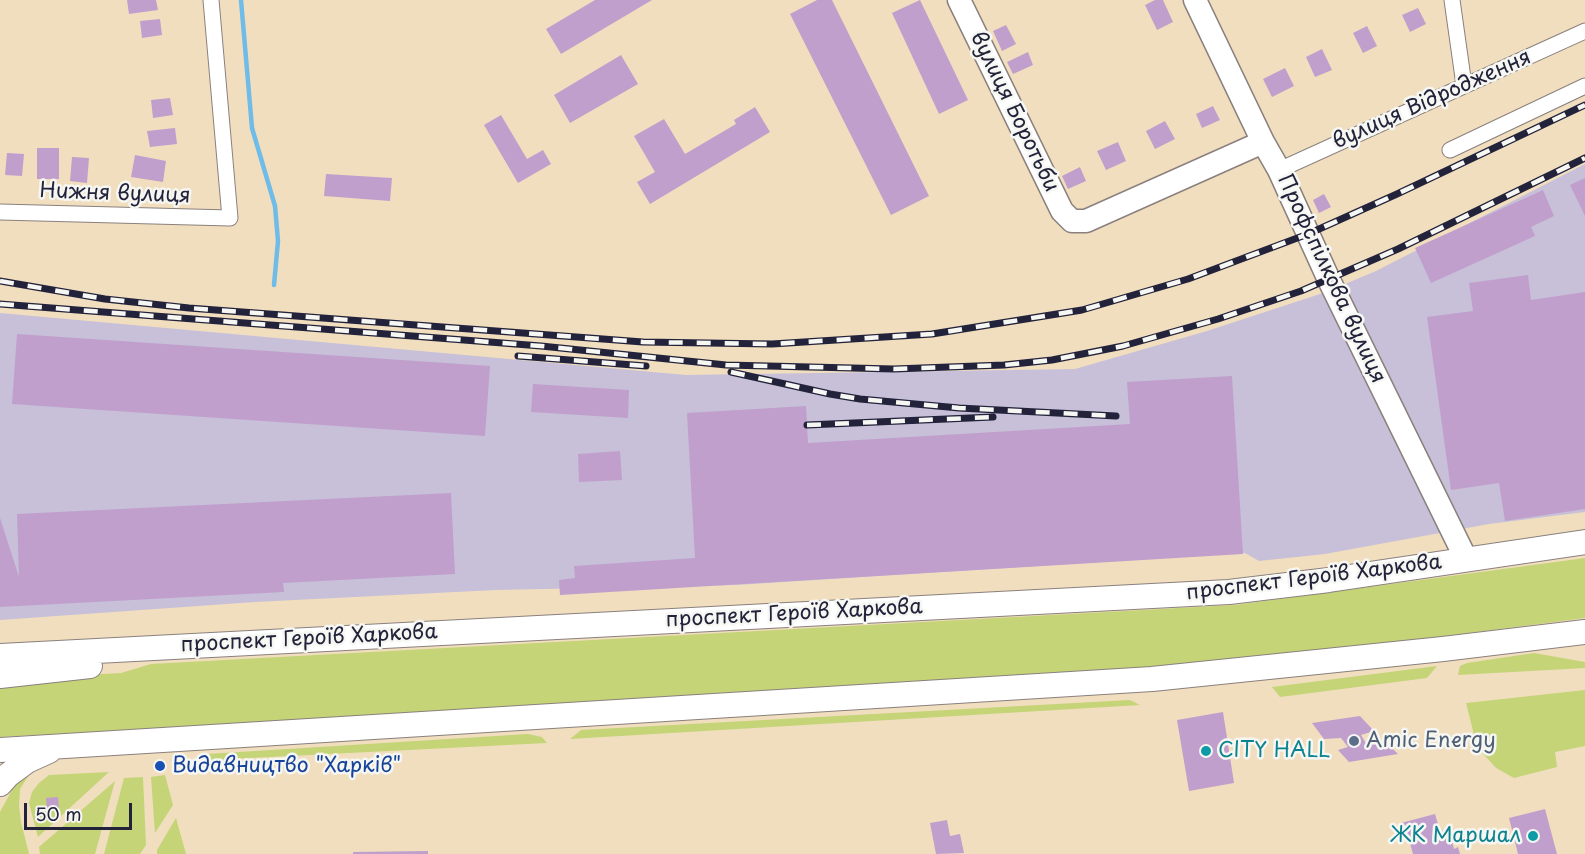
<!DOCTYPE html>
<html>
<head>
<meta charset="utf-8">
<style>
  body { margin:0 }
  #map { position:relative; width:1585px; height:854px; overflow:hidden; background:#f1debf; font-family:"Playpen Sans",sans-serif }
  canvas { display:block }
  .scale { position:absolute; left:24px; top:803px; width:108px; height:27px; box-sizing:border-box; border:3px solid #22223b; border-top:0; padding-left:8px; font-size:18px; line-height:21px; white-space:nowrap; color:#22223b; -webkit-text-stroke:4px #f6f6f2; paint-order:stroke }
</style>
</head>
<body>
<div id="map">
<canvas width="1585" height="854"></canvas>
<div class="scale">50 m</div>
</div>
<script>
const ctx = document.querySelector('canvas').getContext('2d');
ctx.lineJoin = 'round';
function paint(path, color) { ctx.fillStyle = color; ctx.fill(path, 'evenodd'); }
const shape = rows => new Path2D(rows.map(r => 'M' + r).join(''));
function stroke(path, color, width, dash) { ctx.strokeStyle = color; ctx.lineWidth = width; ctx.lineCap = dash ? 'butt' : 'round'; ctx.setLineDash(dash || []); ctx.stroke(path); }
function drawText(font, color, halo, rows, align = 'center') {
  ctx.font = font + ' "Playpen Sans",sans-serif'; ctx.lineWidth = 5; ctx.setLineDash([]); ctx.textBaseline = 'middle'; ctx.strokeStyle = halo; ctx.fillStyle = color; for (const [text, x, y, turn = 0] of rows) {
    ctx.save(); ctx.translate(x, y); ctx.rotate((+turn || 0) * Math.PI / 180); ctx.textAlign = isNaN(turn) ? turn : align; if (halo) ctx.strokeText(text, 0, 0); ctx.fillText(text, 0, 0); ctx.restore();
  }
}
const industrial = shape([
  [1585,164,1585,512,1489,524,1325,554,1259,561,1245,553,736,585,496,590,255,602,0,620,0,313,686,375,1075,369,1207,331,1326,292,1376,271]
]);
const green = shape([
  [1585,558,1585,618,1246,662,1105,674,0,737,0,685,47,677,121,673,151,664,1235,605],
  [1534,653,1585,662,1585,668,1458,675,1460,666,1467,663],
  [1437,666,1427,678,1280,697,1272,687],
  [1585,690,1585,746,1555,752,1557,767,1514,778,1496,768,1477,747,1466,703],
  [1130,700,1140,705,570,739,581,730],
  [528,734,542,737,547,743,211,760,207,754],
  [109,772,38,837,29,803,32,792,39,783,49,775],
  [29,775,20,789,19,806,21,822,29,854,0,854,0,812,19,777],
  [165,775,173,805,155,833,151,777],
  [143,777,146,845,140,854,104,854,124,778],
  [115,781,95,854,40,854,39,847],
  [176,818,186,854,157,854,157,850]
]);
const stream = shape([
  [241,0,252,128,275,206,278,241,274,285]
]);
const building = shape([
  [127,0,156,0,158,10,129,14],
  [595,0,652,0,561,54,546,29],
  [817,0,832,0,929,196,891,215,790,14],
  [920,0,968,100,939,114,892,13],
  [1155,0,1163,0,1173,22,1157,30,1145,5],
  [1418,8,1426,24,1410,32,1402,15],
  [160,19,162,35,142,38,140,21],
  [1006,25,1016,44,1002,51,993,31],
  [1367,26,1377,46,1363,53,1353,33],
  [1322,49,1332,70,1315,77,1306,57],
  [1028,52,1033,65,1013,74,1007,62],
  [621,55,638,84,570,123,554,95],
  [1285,68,1294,86,1272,97,1263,79],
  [170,98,173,115,153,118,151,100],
  [1213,106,1220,120,1202,128,1196,114],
  [755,107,770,132,650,204,637,182,655,172,634,136,664,119,685,154,736,124,734,120],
  [501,115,527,159,543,150,551,164,518,183,484,125],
  [1165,121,1175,139,1155,149,1146,131],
  [175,128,177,144,150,147,147,131],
  [1118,142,1126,161,1106,170,1097,151],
  [37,148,59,148,59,179,37,179],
  [7,153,24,154,22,176,5,175],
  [135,155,166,161,163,182,131,177],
  [72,157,89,158,87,183,70,181],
  [1080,167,1086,181,1068,189,1062,176],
  [326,174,392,178,390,201,324,196],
  [1585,178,1585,216,1570,185],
  [1543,190,1554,216,1531,227,1535,236,1431,283,1415,248],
  [1324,194,1331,207,1319,213,1313,200],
  [1528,275,1531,300,1585,292,1585,509,1505,521,1499,483,1451,490,1427,317,1473,311,1469,283],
  [17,334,490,366,485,436,12,404],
  [1232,376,1243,554,560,595,559,580,575,578,574,566,695,558,687,413,806,406,808,443,1130,424,1127,382],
  [533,384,629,390,628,418,531,412],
  [620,451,622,480,579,482,578,454],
  [451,493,455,574,283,583,284,592,0,607,0,518,19,577,17,514],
  [1223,712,1234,783,1189,791,1177,720],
  [1360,716,1374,731,1361,735,1367,745,1386,742,1398,754,1349,762,1338,750,1348,747,1341,738,1324,739,1312,723],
  [58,797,59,809,47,810,46,798],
  [1545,809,1557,854,1518,854,1509,818],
  [1435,814,1440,831,1449,829,1454,849,1458,847,1460,854,1413,854,1409,840,1406,841,1401,823],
  [947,820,950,836,960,834,964,853,936,854,930,823],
  [428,851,428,854,353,854,353,852]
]);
const street = shape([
  [1452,0,1464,85],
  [1450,150,1585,86],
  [1279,170,1585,31],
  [0,212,230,218,211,0]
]);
const secondary = shape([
  [959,0,1062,211,1072,221,1086,221,1263,142],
  [1195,0,1263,142,1279,170,1329,280,1466,559]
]);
const primary = shape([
  [0,656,1229,592,1329,580,1585,542],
  [0,676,90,666],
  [0,750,1152,679,1443,649,1585,632],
  [0,784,8,775,27,761,49,751]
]);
const rail = shape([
  [0,281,105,299,189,308,643,342,772,344,932,334,1082,310,1188,279,1308,234,1397,194,1585,105],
  [0,304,541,346,726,365,894,369,1004,365,1052,360,1123,346,1218,319,1301,291,1398,249,1585,158],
  [518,356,646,366],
  [731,372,830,394,860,399,959,408,1116,416],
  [807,425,993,417]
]);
const markers = [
  [1354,741,6,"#5c6f8a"],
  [1206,751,6,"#0f9aa8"],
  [160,766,6,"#1a4fb4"],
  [1533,836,6,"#0f9aa8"]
];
const streetNames = [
  ["вулиця Відродження",1432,100,-24],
  ["вулиця Боротьби",1014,112,64],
  ["Нижня вулиця",115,194,2],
  ["Профспілкова вулиця",1331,279,65],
  ["проспект Героїв Харкова",1314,578,-7],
  ["проспект Героїв Харкова",794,614,-3],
  ["проспект Героїв Харкова",309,639,-3]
];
const serviceNames = [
  ["Amic Energy",1366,741]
];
const cultureNames = [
  ["CITY HALL",1218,751],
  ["ЖК Маршал",1521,836,"right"]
];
const transitNames = [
  ["Видавництво \"Харків\"",172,766]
];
paint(industrial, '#c7c0d8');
paint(green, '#c4d477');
stroke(stream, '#70bce9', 4.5);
paint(building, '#c09fcc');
stroke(street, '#8a807d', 17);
stroke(secondary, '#8a807d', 25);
stroke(primary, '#8a807d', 26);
stroke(street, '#fff', 15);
stroke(secondary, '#fff', 22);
stroke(primary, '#fff', 24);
stroke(rail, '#22223b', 7);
stroke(rail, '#f6f6f2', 4.5, [14]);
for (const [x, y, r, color] of markers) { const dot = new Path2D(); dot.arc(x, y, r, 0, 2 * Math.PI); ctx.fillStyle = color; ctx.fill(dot); stroke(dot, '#f6f6f2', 2); }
drawText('21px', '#22223b', '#f6f6f2', streetNames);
drawText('21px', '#4e5e75', '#f6f6f2', serviceNames, 'left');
drawText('21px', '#0d838f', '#f6f6f2', cultureNames, 'left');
drawText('21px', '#164399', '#f6f6f2', transitNames, 'left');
</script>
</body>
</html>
